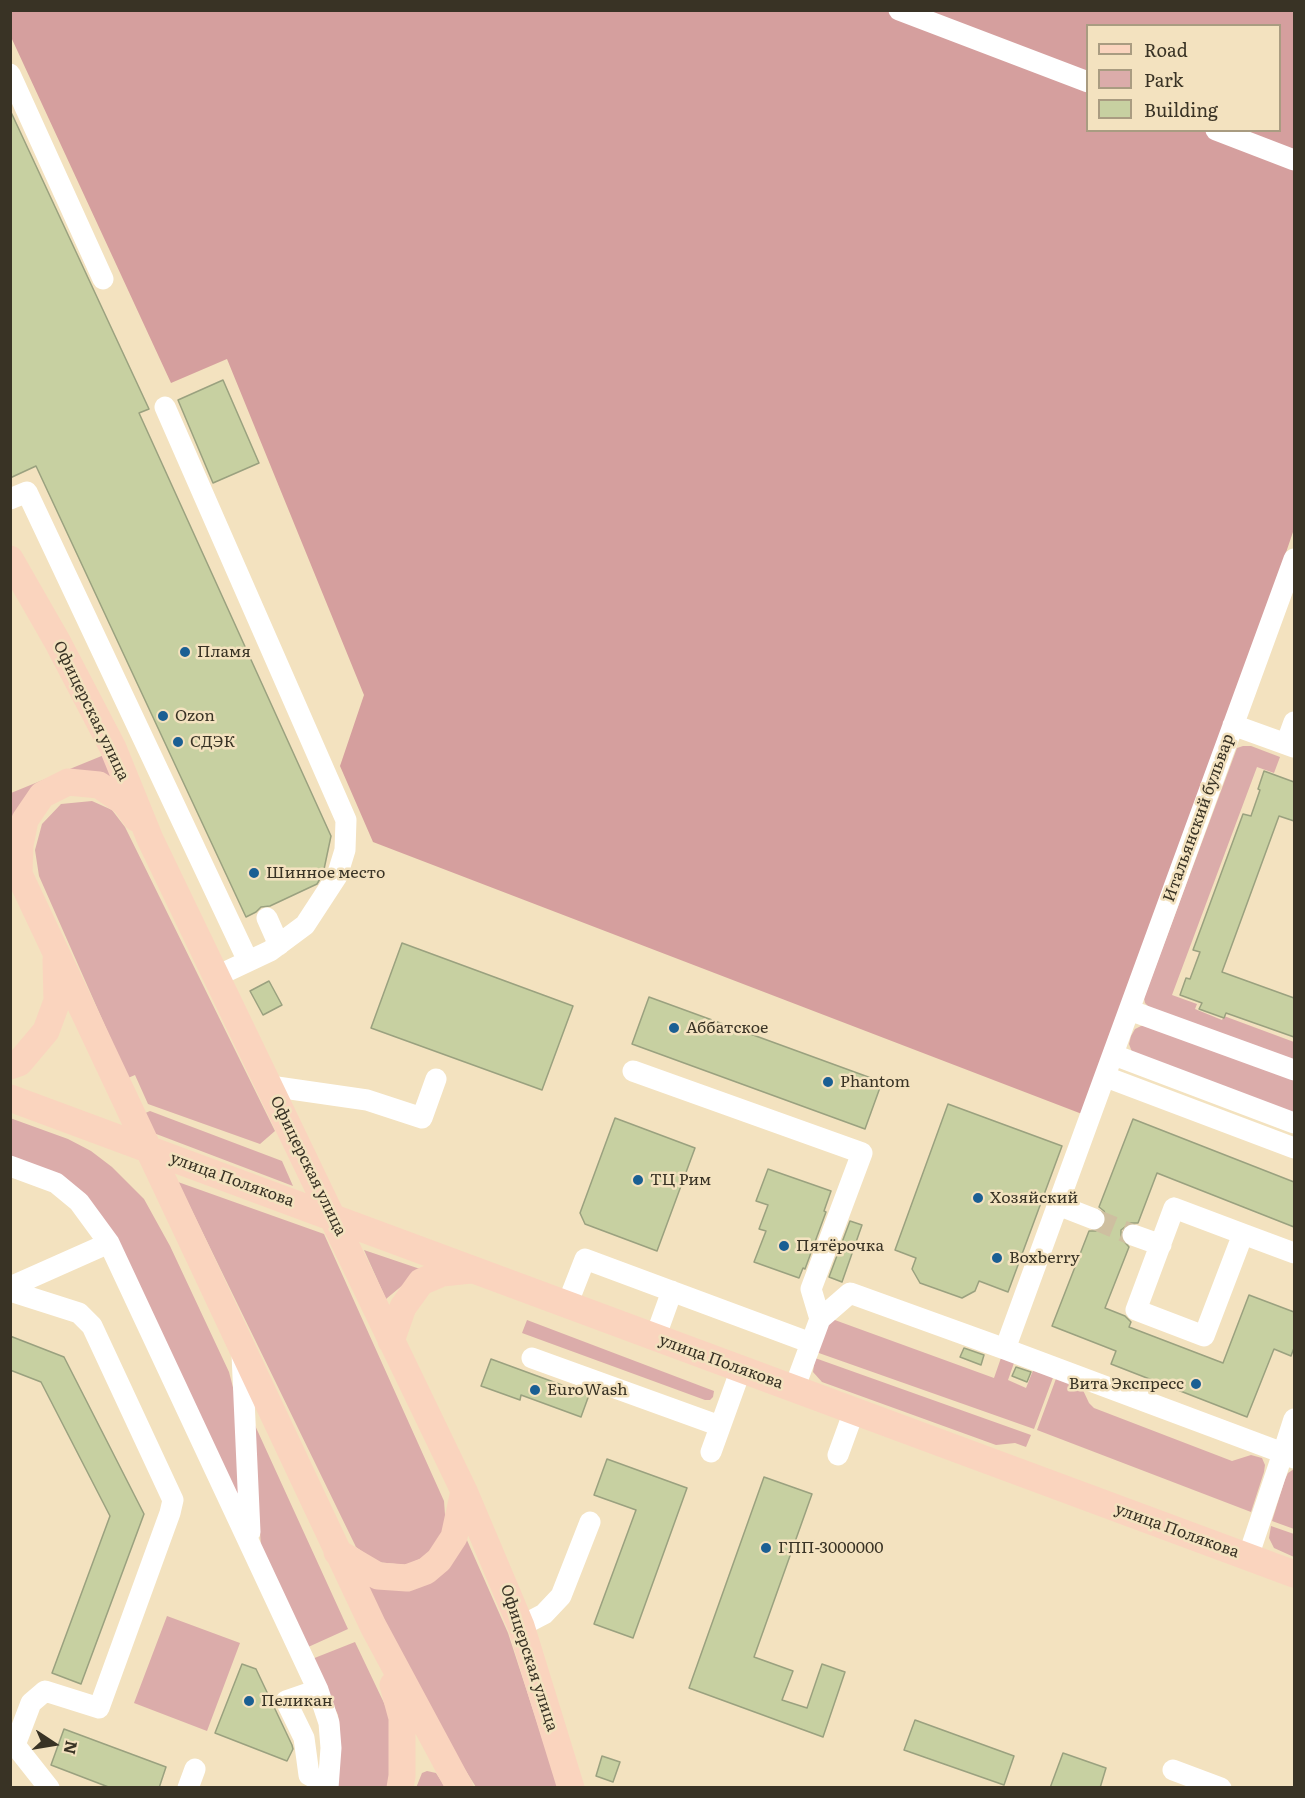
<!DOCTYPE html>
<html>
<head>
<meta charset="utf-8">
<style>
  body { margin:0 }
  #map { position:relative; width:1305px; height:1798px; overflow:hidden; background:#f3e2bf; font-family:Literata,serif }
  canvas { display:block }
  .frame { position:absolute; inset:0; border:12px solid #393325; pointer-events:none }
  .legend { position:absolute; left:1086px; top:24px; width:195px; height:108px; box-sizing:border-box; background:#f3e2bf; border:2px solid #a99c81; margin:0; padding:8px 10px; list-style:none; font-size:18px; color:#393325 }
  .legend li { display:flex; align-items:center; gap:12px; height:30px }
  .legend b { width:30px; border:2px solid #a99c81 }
  .north { position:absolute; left:24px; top:1714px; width:60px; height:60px; -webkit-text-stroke:4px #f3e2bf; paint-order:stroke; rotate:102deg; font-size:16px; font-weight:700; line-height:24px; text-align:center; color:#393325 }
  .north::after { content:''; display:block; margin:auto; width:21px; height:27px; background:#393325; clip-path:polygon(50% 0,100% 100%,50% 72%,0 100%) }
</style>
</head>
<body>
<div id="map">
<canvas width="1305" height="1798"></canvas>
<div class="frame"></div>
<ul class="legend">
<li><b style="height:8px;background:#fad4be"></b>Road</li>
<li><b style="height:16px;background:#dbacaa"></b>Park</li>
<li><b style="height:16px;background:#c7d0a1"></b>Building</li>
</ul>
<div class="north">N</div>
</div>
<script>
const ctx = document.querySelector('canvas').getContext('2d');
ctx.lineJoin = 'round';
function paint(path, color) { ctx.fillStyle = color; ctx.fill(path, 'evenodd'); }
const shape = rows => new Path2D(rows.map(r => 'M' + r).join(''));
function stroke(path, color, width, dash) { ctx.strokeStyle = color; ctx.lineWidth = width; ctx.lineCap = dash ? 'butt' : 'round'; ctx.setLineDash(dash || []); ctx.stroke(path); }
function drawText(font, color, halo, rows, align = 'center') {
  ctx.font = font + ' Literata,serif'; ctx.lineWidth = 5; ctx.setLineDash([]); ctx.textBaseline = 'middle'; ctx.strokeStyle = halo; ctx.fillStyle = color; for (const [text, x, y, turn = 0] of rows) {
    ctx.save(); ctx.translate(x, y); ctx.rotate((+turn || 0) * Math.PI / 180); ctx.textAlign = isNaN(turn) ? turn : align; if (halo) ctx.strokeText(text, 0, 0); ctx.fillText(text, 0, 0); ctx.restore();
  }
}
const green = shape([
  [1243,746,1251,746,1280,757,1274,773,1257,767,1172,995,1197,1004,1195,1009,1222,1020,1224,1016,1294,1042,1294,1062,1151,1009,1145,1003,1144,998,1237,748],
  [104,755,117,785,26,803,11,819,11,793],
  [92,801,112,810,125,827,275,1131,260,1144,148,1104,135,1075,128,1078,39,876,35,850,42,824,61,804],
  [1141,1026,1149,1026,1294,1079,1294,1116,1132,1052,1129,1044,1131,1036,1135,1029],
  [150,1111,282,1161,293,1186,151,1132,143,1114],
  [10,1118,68,1139,91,1151,112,1167,144,1199,170,1246,229,1372,237,1403,242,1512,106,1228,11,1161],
  [178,1182,324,1234,444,1501,446,1529,428,1555,407,1565,377,1562,356,1547],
  [364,1250,426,1271,404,1284,386,1299],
  [832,1319,994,1378,1002,1355,1015,1360,1008,1380,1026,1388,1034,1368,1054,1375,1034,1429,816,1352,824,1327],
  [527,1320,714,1391,713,1397,710,1400,705,1400,522,1333],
  [815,1358,1031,1435,1026,1447,1015,1443,996,1445,822,1382,813,1372],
  [1057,1376,1082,1388,1089,1403,1094,1408,1232,1461,1251,1455,1262,1458,1265,1465,1264,1472,1251,1512,1037,1430],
  [253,1421,348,1629,306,1648,261,1547],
  [1294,1469,1294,1529,1272,1521,1285,1479,1288,1473],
  [1271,1526,1294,1534,1294,1557,1274,1548,1269,1538],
  [466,1538,508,1633,558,1787,476,1787,417,1694,361,1585,401,1589],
  [167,1616,240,1643,207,1731,134,1703],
  [355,1642,394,1724,391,1787,334,1787,340,1730,338,1715,312,1659],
  [427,1771,436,1773,445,1787,416,1788,422,1773]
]);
const forest = shape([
  [10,11,1294,11,1294,529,1260,629,1082,1114,373,842,340,766,364,695,227,359,171,383,11,37],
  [1088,26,1280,26,1280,130,1088,130]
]);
const building = shape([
  [10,110,149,409,139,413,331,836,323,874,317,884,270,906,261,907,256,912,246,917,36,466,10,478,10,110],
  [223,380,259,463,213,483,178,400,223,380],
  [1264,771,1294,782,1294,821,1279,816,1222,972,1294,998,1294,1037,1226,1013,1224,1018,1199,1009,1202,1003,1180,995,1186,978,1190,979,1200,952,1193,950,1243,814,1251,816,1260,790,1258,789,1264,771],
  [402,943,573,1006,542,1090,371,1028,402,943],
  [269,981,282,1005,263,1015,250,991,269,981],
  [649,997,882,1082,865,1129,632,1044,649,997],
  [948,1104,1062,1146,1008,1292,979,1281,975,1291,962,1298,920,1283,912,1269,916,1258,895,1250,948,1104],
  [615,1118,695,1148,657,1251,585,1224,580,1213,615,1118],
  [1133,1119,1294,1182,1294,1227,1157,1173,1138,1223,1130,1223,1121,1230,1121,1238,1129,1247,1105,1308,1125,1316,1131,1322,1129,1327,1223,1363,1249,1295,1294,1312,1294,1348,1291,1356,1274,1349,1247,1417,1111,1364,1116,1351,1052,1326,1089,1231,1096,1231,1106,1224,1106,1216,1104,1211,1099,1207,1133,1119],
  [768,1169,831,1191,824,1211,826,1212,805,1269,803,1268,799,1278,754,1262,766,1231,759,1229,768,1205,756,1201,768,1169],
  [850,1221,862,1225,842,1282,829,1277,850,1221],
  [10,1336,64,1357,144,1514,81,1684,52,1673,110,1516,41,1382,10,1370,10,1336],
  [964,1348,984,1355,981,1365,960,1357,964,1348],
  [491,1359,589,1395,581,1417,521,1395,520,1400,481,1386,491,1359],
  [1016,1367,1031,1372,1027,1382,1012,1376,1016,1367],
  [607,1459,687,1488,633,1638,594,1624,636,1510,594,1495,607,1459],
  [764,1477,812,1494,754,1657,793,1671,782,1700,807,1708,822,1664,845,1672,823,1737,689,1688,764,1477],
  [242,1664,256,1669,292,1745,293,1749,287,1761,215,1733,242,1664],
  [915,1720,1014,1756,1004,1785,904,1750,915,1720],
  [64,1729,166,1767,159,1788,111,1788,51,1765,64,1729],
  [1063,1753,1106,1768,1100,1788,1050,1788,1063,1753],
  [602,1756,620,1762,613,1782,596,1776,602,1756]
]);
const minorTunnel = shape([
  [1094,1219,1133,1235]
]);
const minor = shape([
  [899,10,1088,82],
  [10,74,103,279],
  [1216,130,1294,160],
  [165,407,346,820,345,850,337,876,305,925,270,951,217,976],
  [10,499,27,492,248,961],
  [1233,725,1294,747],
  [1286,744,1294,722],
  [267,918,279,945],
  [1129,1010,1294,1070],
  [1114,1055,1294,1123],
  [633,1071,862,1153,811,1289,820,1319],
  [1106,1077,1294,1148],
  [270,1086,367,1100,422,1118,436,1079],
  [10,1166,56,1183,79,1202,109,1243,318,1690,329,1723,331,1748,328,1788],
  [1058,1205,1094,1219],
  [1174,1208,1243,1234,1204,1336,1136,1310,1174,1208],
  [1243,1234,1294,1253],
  [1133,1235,1161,1245],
  [10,1287,109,1243],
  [10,1291,79,1313,92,1326,173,1500,170,1513,99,1708,45,1691,31,1703,15,1745,49,1788],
  [567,1305,585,1259,811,1343],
  [655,1338,672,1291],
  [1005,1349,1294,559],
  [242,1354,250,1532],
  [532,1358,720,1426],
  [794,1389,820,1319,850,1293,1005,1349,1283,1453,1248,1557],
  [1294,1419,1283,1453,1294,1458],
  [711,1452,741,1369],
  [838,1455,854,1411],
  [521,1626,544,1614,561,1596,590,1522],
  [318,1690,286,1701,304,1738,309,1775,328,1785],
  [1173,1770,1221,1788],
  [188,1788,195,1769]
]);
const major = shape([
  [10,559,57,641,113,748,150,839,464,1491,521,1626,571,1788],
  [10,855,373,1626,460,1788],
  [19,873,20,845,25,820,42,795,68,782,99,785,125,803,136,818],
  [10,1066,19,1063,46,1031,57,1001,56,960],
  [10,1098,1294,1574],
  [391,1341,403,1307,421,1282,442,1273,471,1270],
  [337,1552,378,1576,407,1578,426,1571,439,1560,454,1537,464,1491],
  [393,1685,402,1718,402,1776,400,1788]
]);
const markers = [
  [185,652,6,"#1a5f93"],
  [163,716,6,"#1a5f93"],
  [178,742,6,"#1a5f93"],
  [254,873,6,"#1a5f93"],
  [674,1028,6,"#1a5f93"],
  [828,1082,6,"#1a5f93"],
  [638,1180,6,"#1a5f93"],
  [978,1198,6,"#1a5f93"],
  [784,1246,6,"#1a5f93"],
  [997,1258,6,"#1a5f93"],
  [1196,1384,6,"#1a5f93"],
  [535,1390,6,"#1a5f93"],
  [766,1548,6,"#1a5f93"],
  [249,1701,6,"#1a5f93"]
];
const poiNames = [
  ["Пламя",197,652],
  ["Ozon",175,716],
  ["СДЭК",190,742],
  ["Шинное место",266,873],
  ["Аббатское",686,1028],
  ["Phantom",840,1082],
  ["ТЦ Рим",650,1180],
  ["Хозяйский",990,1198],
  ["Пятёрочка",796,1246],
  ["Boxberry",1009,1258],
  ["Вита Экспресс",1184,1384,"right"],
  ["EuroWash",547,1390],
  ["ГПП-3000000",778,1548],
  ["Пеликан",261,1701]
];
const streetNames = [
  ["Офицерская улица",91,711,64],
  ["Итальянский бульвар",1199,818,-70],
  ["Офицерская улица",308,1166,64],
  ["улица Полякова",232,1180,20],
  ["улица Полякова",721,1362,20],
  ["улица Полякова",1177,1531,20],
  ["Офицерская улица",529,1658,72]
];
paint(green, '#dbacaa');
paint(forest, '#d59f9e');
paint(building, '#c7d0a1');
stroke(building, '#9aa17f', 1.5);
stroke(minorTunnel, '#cebfa0', 21, [21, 10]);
stroke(minor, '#fff', 21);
stroke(major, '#fad4be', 27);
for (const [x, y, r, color] of markers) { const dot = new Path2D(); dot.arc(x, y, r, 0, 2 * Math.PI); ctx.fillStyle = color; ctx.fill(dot); stroke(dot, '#f3e2bf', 2); }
drawText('16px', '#393325', '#f3e2bf', poiNames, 'left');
drawText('16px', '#393325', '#f3e2bf', streetNames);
</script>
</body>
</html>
